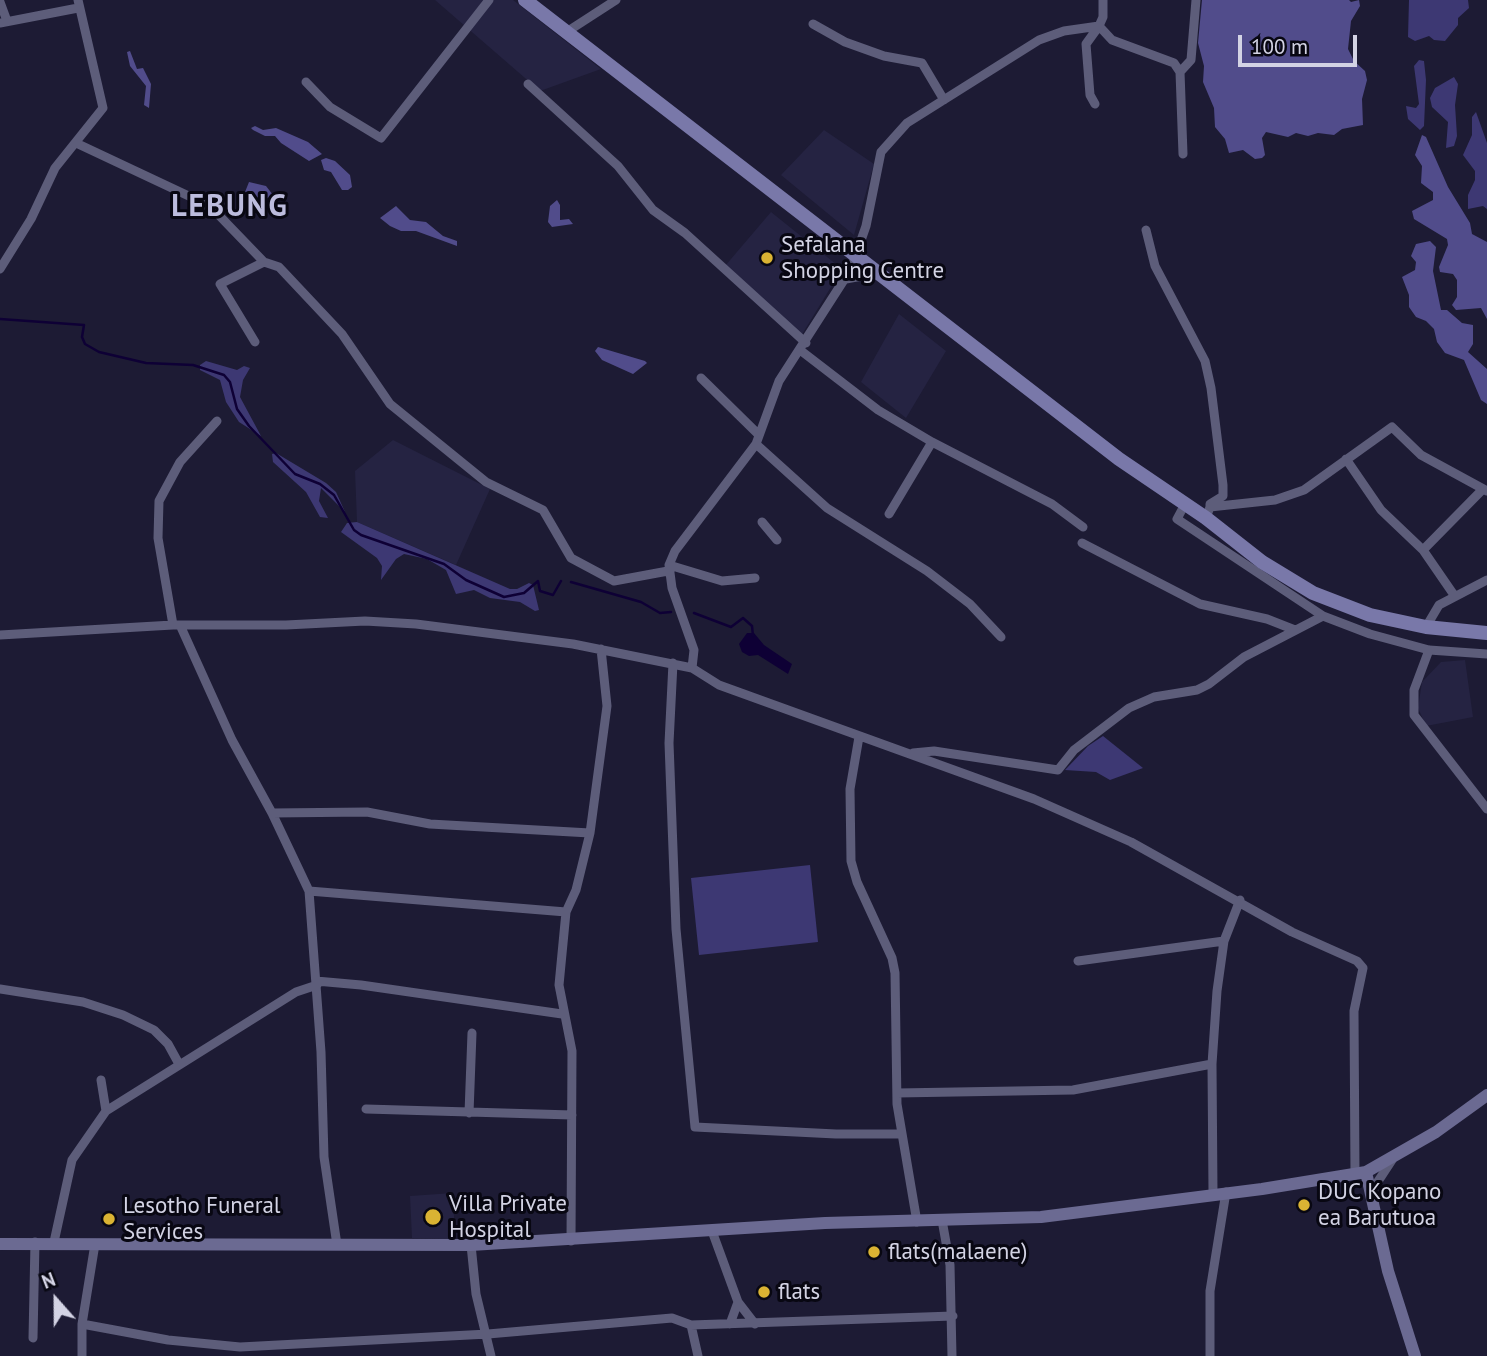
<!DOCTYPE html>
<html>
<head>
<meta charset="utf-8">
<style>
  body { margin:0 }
  #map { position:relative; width:1487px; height:1356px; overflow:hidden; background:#1d1b34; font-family:"PT Sans",sans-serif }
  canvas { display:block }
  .north { position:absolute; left:21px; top:1265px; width:70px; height:70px; -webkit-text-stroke:5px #080712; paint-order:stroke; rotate:339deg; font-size:19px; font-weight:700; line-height:28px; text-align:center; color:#d3d3e4 }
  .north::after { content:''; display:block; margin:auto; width:24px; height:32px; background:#d3d3e4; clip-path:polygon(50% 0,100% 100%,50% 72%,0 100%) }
  .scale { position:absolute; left:1238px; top:35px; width:119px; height:32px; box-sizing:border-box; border:4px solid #d3d3e4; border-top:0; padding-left:9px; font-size:21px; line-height:24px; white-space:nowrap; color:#d3d3e4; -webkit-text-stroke:5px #080712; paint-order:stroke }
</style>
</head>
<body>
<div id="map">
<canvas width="1487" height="1356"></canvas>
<div class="north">N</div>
<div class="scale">100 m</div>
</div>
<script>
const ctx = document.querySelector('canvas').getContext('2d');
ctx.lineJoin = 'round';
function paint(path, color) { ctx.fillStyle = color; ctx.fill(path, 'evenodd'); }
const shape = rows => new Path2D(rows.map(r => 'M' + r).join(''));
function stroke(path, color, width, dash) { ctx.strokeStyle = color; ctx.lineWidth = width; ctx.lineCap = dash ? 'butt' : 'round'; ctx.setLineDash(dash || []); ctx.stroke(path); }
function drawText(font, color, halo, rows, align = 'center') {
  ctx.font = font + ' "PT Sans",sans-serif'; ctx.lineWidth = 6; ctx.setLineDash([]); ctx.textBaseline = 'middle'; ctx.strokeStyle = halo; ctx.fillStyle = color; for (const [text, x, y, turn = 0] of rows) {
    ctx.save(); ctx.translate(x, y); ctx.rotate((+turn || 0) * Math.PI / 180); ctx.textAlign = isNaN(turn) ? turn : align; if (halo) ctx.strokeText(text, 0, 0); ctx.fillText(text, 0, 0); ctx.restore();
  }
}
const built = shape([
  [435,0,513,0,601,69,540,91],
  [824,130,874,164,854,235,781,175],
  [771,212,842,269,801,336,725,266],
  [899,314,946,351,906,418,861,382],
  [393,440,490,489,456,565,357,522,355,471],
  [1465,660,1473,717,1426,726,1418,708,1422,682,1441,662],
  [453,1193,455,1239,412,1238,410,1196]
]);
const green = shape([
  [1409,0,1468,0,1469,8,1458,18,1458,25,1445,41,1434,40,1429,36,1415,41,1408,37],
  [1419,60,1424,61,1426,80,1424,126,1420,130,1408,119,1406,106,1416,108,1419,104,1414,66],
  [1454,77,1458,84,1455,105,1457,136,1454,146,1446,148,1448,122,1432,107,1430,98,1435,88],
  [1476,112,1487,143,1487,209,1483,206,1468,209,1468,195,1475,180,1475,171,1463,155,1472,135,1472,117],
  [206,361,237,370,244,366,250,368,243,380,240,397,261,436,239,422,226,402,220,380,200,370,200,365],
  [276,453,326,483,336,492,345,512,321,488,319,501,328,518,320,517,306,492,273,462,272,454],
  [357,522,510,589,517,589,529,583,533,585,539,610,535,611,520,602,490,598,474,590,456,594,446,570,427,559,404,554,396,559,381,580,382,566,377,558,341,532,347,523],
  [1103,736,1143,768,1110,780,1096,772,1065,770,1088,746],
  [810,865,818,942,699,955,691,878]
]);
const forest = shape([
  [1202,0,1349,0,1351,2,1359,0,1360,6,1351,21,1348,49,1354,61,1365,71,1367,80,1362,99,1363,125,1342,129,1334,135,1318,133,1308,136,1296,133,1288,137,1266,132,1262,138,1265,155,1262,158,1255,159,1243,150,1229,153,1225,139,1215,127,1214,108,1203,82,1204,66,1198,43],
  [130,51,137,69,143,68,151,84,149,108,144,105,146,86,130,66,127,52],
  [255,126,263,130,276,128,308,142,322,154,309,161,281,143,275,136,265,136,253,130,251,128],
  [1422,135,1426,137,1448,187,1470,223,1472,234,1487,242,1487,319,1481,308,1456,310,1452,305,1457,297,1457,280,1453,274,1440,272,1439,267,1448,245,1447,239,1414,219,1412,211,1433,200,1433,192,1421,183,1422,166,1415,155],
  [326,158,335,161,350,175,352,187,348,190,342,190,331,172,324,170,321,160],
  [249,182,266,186,273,195,259,203,245,192],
  [557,200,560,205,560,220,569,219,573,224,552,227,548,222,550,206],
  [396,206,410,220,426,222,443,236,457,241,457,246,416,231,401,231,390,226,380,218],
  [1430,241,1436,247,1433,271,1441,310,1447,310,1462,323,1473,325,1473,344,1468,352,1487,369,1487,404,1481,400,1464,360,1445,353,1437,342,1434,329,1426,321,1416,317,1409,307,1409,295,1402,277,1415,270,1416,262,1411,256,1416,244],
  [598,347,645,361,647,363,633,374,602,360,595,351]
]);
const water = shape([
  [747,633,754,633,764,645,792,664,788,674,758,655,749,656,742,652,739,644]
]);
const stream = shape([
  [0,319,84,325,82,337,85,344,99,352,146,363,193,365,224,375,230,382,237,409,249,426,295,474,320,484,334,495,354,530,361,535,444,564,466,580,504,597,524,593,538,581,540,591,553,595,561,581],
  [571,582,641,602,660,613,671,612],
  [694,613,731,627,743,618,752,626,753,636]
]);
const street = shape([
  [0,2,7,21],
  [0,23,78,8],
  [813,24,845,42,884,56,922,63,944,100],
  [565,33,616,0],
  [1180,72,1191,60,1196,0],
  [306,82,330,107,381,138,489,0],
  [528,84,618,166,653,210,685,233,806,343],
  [1095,104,1090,95,1086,44,1099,26,1112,40,1174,63,1180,72,1183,154],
  [76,143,210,206,264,262,279,267,342,334,390,404,486,482,543,510,571,558,614,581,668,571],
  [1146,230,1155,266,1205,361,1211,388,1223,485,1223,496,1210,504,1210,507],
  [0,269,31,219,55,168,103,108,78,0],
  [846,279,878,273],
  [255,342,220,284,264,262],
  [800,350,878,410,932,442,889,514],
  [701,378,759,435],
  [932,442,1052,504,1083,527],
  [756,444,827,508,927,571,970,604,1001,637],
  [1346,459,1381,510,1423,550,1454,595],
  [1185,504,1177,519,1323,616,1370,634,1429,650,1487,654],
  [1206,518,1210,507,1275,500,1304,490,1392,427,1421,455,1487,491],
  [762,522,777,540],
  [1082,543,1200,604,1267,619,1295,630],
  [1423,550,1483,489],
  [669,565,722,581,755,578],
  [173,625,158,538,159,501,180,462,217,421],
  [180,625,232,740,272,813,309,891,321,1052,324,1157,337,1245],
  [1426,627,1439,605,1487,580],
  [0,635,173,625,286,625,365,621,416,624,573,644,692,668,719,685,1034,799,1131,842,1292,932,1357,961,1363,968,1354,1011,1355,1175],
  [1429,650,1414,690,1414,715,1487,809],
  [673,663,669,743,676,929,695,1127,836,1134,902,1134],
  [692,668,694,650,672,588,669,565,675,551,756,444,779,381,851,269,866,226,881,152,907,123,1039,40,1064,31,1099,26,1103,17,1103,0],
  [859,737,850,789,851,861,857,882,892,958,895,973,897,1104,917,1222],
  [913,753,934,751,1058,770,1074,750,1129,708,1154,697,1197,690,1209,684,1244,657,1323,616],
  [272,813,367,812,430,824,590,833,607,706,601,649],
  [309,891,566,912],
  [1078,961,1224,941],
  [316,981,361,985,562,1014],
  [0,989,83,1002,123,1015,154,1030,168,1044,179,1064],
  [101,1080,106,1111],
  [897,1093,1073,1090,1212,1064],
  [366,1109,572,1115],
  [469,1113,472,1033],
  [1371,1192,1392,1160],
  [1213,1193,1212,1064,1217,991,1224,941,1240,900],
  [942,1220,950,1265,952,1356],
  [712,1231,738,1302,730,1324],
  [571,1241,572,1051,559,985,566,912,576,890,590,833],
  [54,1242,72,1160,106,1111,296,992,317,985],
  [471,1245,476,1294,491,1356],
  [738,1302,755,1324],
  [82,1324,168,1340,240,1347,488,1334,672,1318,691,1325,953,1316],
  [691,1325,698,1356],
  [33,1338,35,1242],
  [82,1356,82,1324,95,1244],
  [1210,1356,1210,1291,1226,1192]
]);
const secondary = shape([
  [1366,1172,1388,1271,1415,1356],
  [0,1244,471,1245,825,1223,1041,1217,1262,1189,1366,1172,1436,1132,1487,1095]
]);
const primary = shape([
  [525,0,1119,459,1206,518,1262,562,1313,593,1370,615,1426,627,1487,633]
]);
const markers = [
  [767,258,7,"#dab333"],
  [1304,1205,7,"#dab333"],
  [433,1217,9,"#dab333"],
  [109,1219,7,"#dab333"],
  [874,1252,7,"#dab333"],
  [764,1292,7,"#dab333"]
];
const poiNames = [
  ["Sefalana",781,245],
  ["Shopping Centre",781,271],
  ["DUC Kopano",1318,1192],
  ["ea Barutuoa",1318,1218],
  ["Villa Private",449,1204],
  ["Hospital",449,1230],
  ["Lesotho Funeral",123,1206],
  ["Services",123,1232],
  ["flats(malaene)",888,1252],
  ["flats",778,1292]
];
const districtNames = [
  ["LEBUNG",230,207]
];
paint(built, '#252342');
paint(green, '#3d3873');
paint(forest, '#514c8b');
paint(water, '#0e0035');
stroke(stream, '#0e0035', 2.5);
stroke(street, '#5d5d7a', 9);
stroke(secondary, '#6b6a92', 12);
stroke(primary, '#7978a9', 14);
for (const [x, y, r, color] of markers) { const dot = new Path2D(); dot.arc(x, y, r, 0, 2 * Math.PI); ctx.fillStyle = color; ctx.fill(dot); stroke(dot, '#080712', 2.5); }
drawText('23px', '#d3d3e4', '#080712', poiNames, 'left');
ctx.letterSpacing = '2px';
drawText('bold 30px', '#bcbcdd', '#080712', districtNames);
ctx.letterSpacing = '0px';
</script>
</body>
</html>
